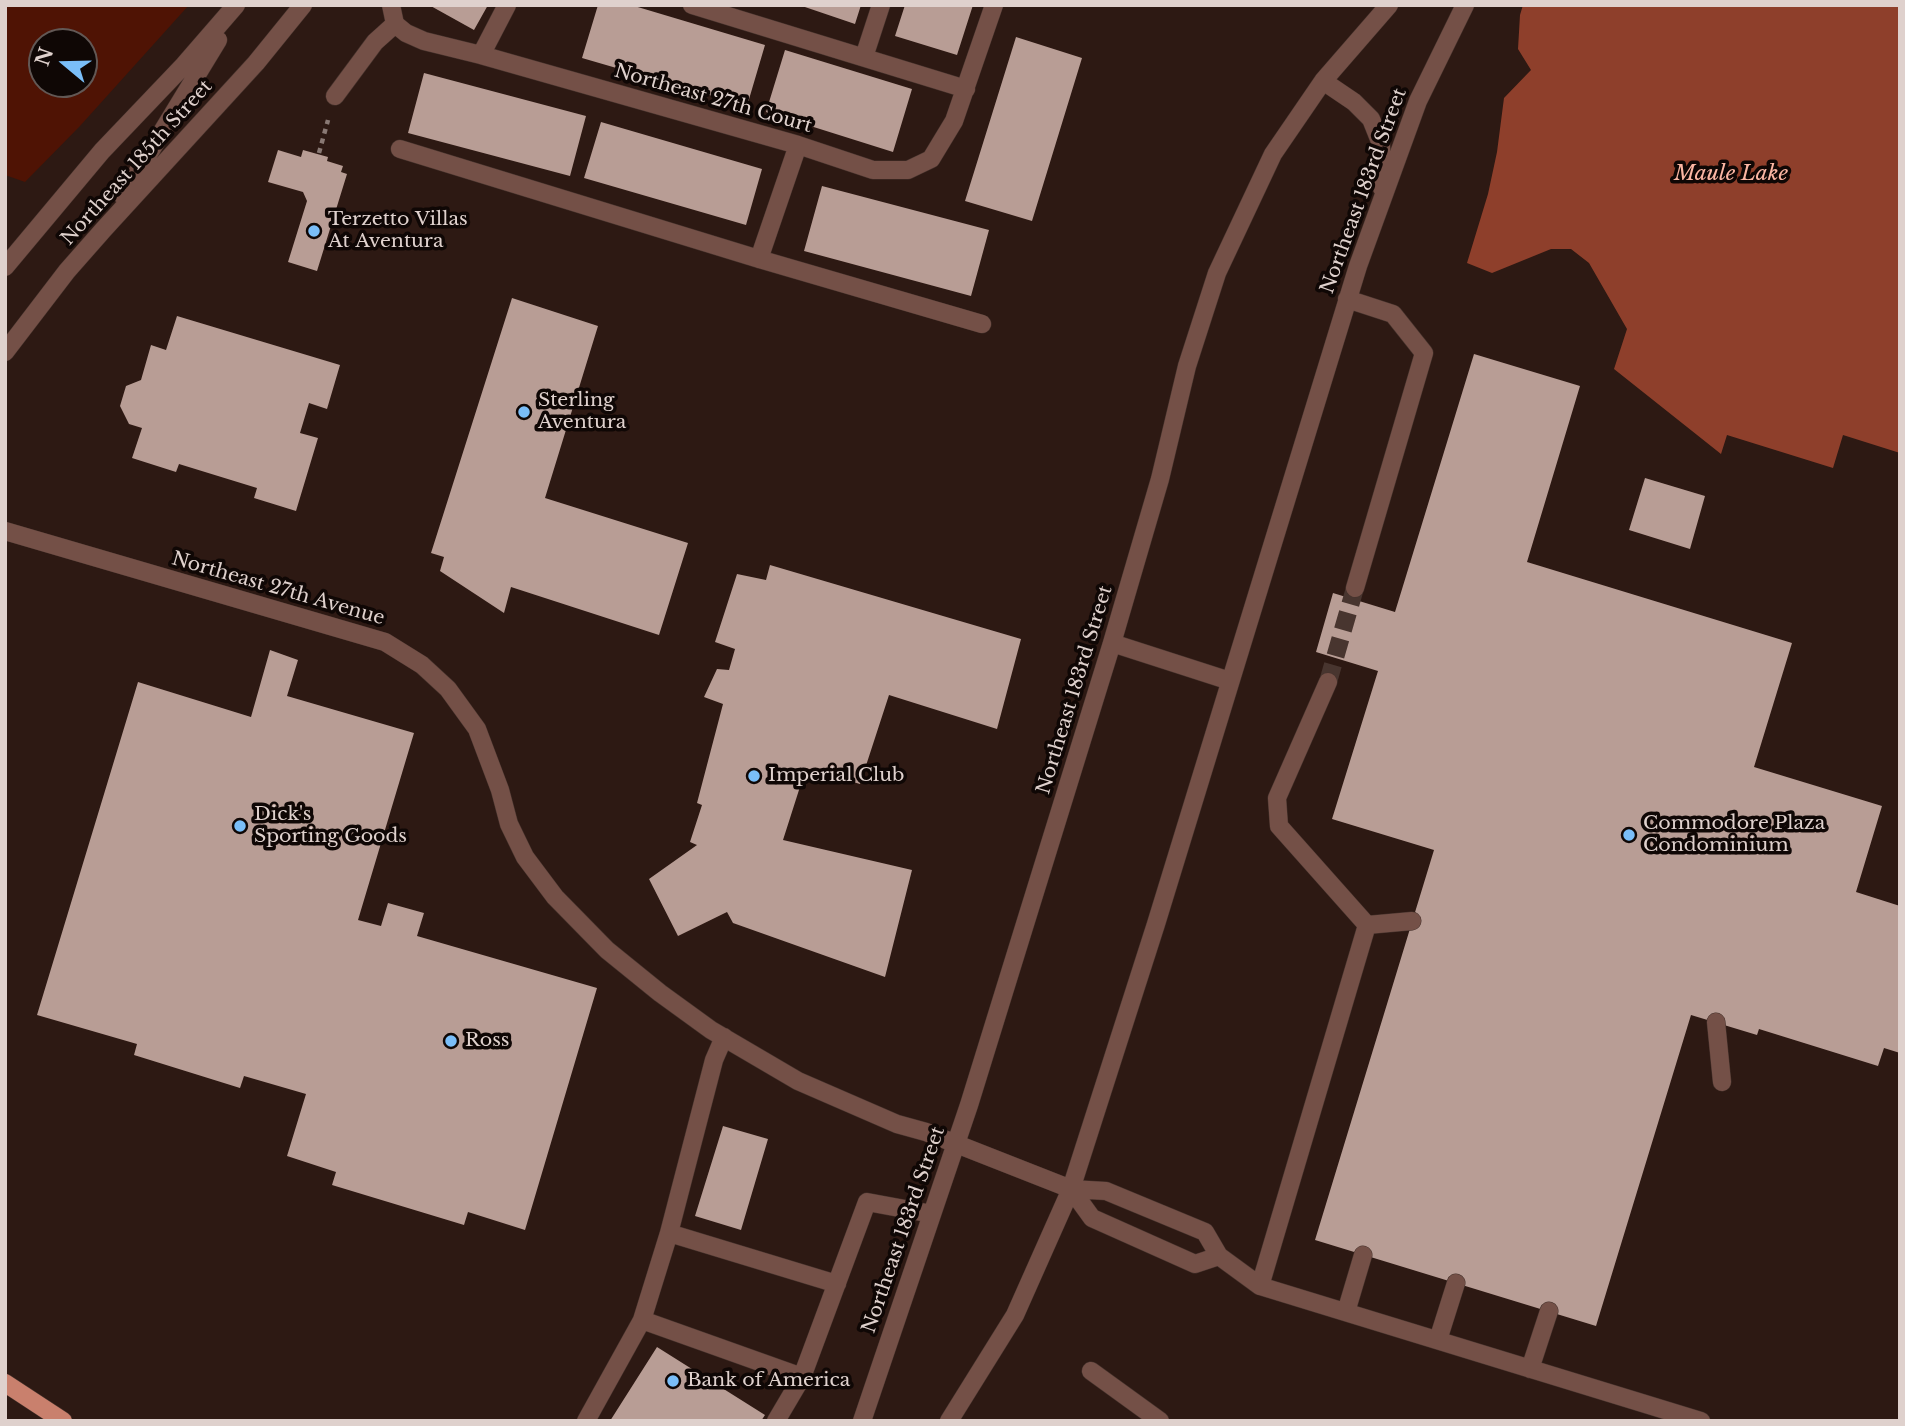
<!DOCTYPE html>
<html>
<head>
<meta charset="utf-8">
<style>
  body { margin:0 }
  #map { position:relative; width:1905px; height:1426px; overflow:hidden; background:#2d1913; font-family:"Libre Baskerville",serif }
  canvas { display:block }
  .frame { position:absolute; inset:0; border:7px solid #dfd1cd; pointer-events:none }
  .north { position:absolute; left:28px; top:28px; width:70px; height:70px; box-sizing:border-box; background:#0f0705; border:2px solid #625855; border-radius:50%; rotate:289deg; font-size:19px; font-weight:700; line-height:28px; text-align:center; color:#dfd1cd }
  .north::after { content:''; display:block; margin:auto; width:24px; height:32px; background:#7abef8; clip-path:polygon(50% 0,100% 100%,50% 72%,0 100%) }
</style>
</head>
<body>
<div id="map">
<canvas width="1905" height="1426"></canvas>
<div class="frame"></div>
<div class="north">N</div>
</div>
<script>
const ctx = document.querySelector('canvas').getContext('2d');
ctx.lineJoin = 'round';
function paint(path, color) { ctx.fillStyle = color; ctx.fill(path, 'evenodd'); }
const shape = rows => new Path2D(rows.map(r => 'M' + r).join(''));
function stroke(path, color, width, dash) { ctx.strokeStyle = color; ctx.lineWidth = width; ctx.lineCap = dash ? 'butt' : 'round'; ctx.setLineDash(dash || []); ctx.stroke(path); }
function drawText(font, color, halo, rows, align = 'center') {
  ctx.font = font + ' "Libre Baskerville",serif'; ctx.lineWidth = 7; ctx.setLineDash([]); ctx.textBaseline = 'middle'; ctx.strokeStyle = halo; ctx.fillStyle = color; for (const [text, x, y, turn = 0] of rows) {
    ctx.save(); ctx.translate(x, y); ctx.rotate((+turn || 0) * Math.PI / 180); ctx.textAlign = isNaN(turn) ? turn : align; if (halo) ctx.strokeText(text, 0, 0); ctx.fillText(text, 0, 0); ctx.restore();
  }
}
const green = shape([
  [5,5,189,5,80,126,25,182,5,175],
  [42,42,84,42,84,84,42,84]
]);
const water = shape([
  [1523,5,1900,5,1900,453,1843,435,1833,468,1727,435,1721,454,1614,369,1627,329,1589,263,1571,249,1551,249,1492,273,1467,263,1488,194,1497,152,1504,98,1531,70,1518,49,1520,15]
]);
const building = shape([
  [429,5,488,5,474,30],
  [598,5,631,5,765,45,747,106,582,58],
  [799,5,861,5,855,24],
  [905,5,973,5,957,55,895,36],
  [1016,37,1082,58,1032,221,965,201],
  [785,50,912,89,893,152,766,112],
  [424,73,586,116,570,176,408,133],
  [601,122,762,169,746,225,584,178],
  [278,150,301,157,303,150,328,157,327,161,343,166,341,172,347,174,317,271,288,262,307,201,303,192,268,182],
  [822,186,989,230,971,296,804,251],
  [512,298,598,326,545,498,688,543,659,635,511,587,504,613,440,571,444,557,431,553],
  [177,316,340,365,327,409,309,403,300,433,318,438,296,511,254,498,257,488,179,464,176,472,132,458,142,428,129,424,120,406,126,386,141,380,151,345,166,350],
  [1474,354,1580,386,1527,562,1792,643,1754,767,1882,806,1856,892,1900,906,1900,1053,1884,1048,1878,1066,1759,1029,1757,1035,1691,1015,1596,1326,1315,1240,1434,850,1332,819,1378,671,1316,652,1333,593,1395,612],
  [1645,478,1705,496,1690,549,1629,530],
  [770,565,1021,639,997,729,889,695,860,784,806,768,783,840,912,870,885,977,733,923,727,912,678,936,649,879,697,845,690,842,702,805,697,803,723,704,704,697,717,669,729,670,735,649,715,642,737,574,766,580],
  [270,650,298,660,287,696,414,733,358,920,381,926,388,903,424,913,417,936,597,988,525,1230,468,1212,464,1225,332,1185,336,1172,287,1156,306,1094,244,1076,240,1088,134,1055,137,1044,37,1015,138,682,251,717],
  [723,1126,768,1139,741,1230,695,1216],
  [657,1347,765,1415,761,1421,610,1421]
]);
const minorTunnel = shape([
  [1328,682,1355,588]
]);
const path = shape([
  [319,153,328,120]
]);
const minor = shape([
  [391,5,395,24,406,33,424,41,481,55,798,145,873,170,908,170,931,159,954,121,994,5],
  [692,5,966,89],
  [481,55,507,5],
  [864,57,881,5],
  [1323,81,1354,102,1371,119,1381,144,1382,188],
  [335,96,375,42,395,24],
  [400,149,759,259,982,324],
  [123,196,218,40],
  [759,259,798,145],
  [5,267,102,151,184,65,236,5],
  [1347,299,1393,314,1424,353,1355,588],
  [5,352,67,271,104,229,256,63,303,5],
  [5,531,385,642,422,665,448,689,477,729,500,790,509,824,525,857,555,897,607,950,660,993,711,1030,798,1081,897,1124,926,1132,1071,1189,1106,1191,1205,1232,1219,1256,1260,1286,1701,1421],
  [1112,643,1230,681],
  [1367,925,1412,921],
  [1716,1022,1722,1082],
  [1071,1189,1092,1218,1195,1264,1219,1256],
  [669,1233,714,1060,724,1037],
  [1260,1286,1367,925,1279,826,1277,798,1328,682],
  [1346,1312,1363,1255],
  [642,1320,802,1377],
  [1438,1340,1456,1283],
  [1530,1369,1549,1311],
  [1091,1371,1160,1421],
  [586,1421,642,1320,669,1233,837,1284],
  [776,1421,802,1377,867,1202,932,1214],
  [862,1421,969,1105,1112,643,1160,479,1187,366,1217,273,1273,154,1323,81,1389,5],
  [949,1421,1015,1315,1071,1189,1156,924,1358,266,1418,101,1465,5]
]);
const major = shape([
  [5,1383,63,1421]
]);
const markers = [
  [314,231,7,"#7abef8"],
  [524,412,7,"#7abef8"],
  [754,776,7,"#7abef8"],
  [240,826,7,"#7abef8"],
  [1629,835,7,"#7abef8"],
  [451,1041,7,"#7abef8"],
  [673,1381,7,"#7abef8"]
];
const streetNames = [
  ["Northeast 27th Court",713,99,16],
  ["Northeast 185th Street",137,163,-48],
  ["Northeast 183rd Street",1364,191,-70],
  ["Northeast 27th Avenue",278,589,16],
  ["Northeast 183rd Street",1075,690,-73],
  ["Northeast 183rd Street",904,1230,-71]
];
const poiNames = [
  ["Terzetto Villas",328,220],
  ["At Aventura",328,242],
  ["Sterling",538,401],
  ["Aventura",538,423],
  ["Imperial Club",768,776],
  ["Dick's",254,815],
  ["Sporting Goods",254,837],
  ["Commodore Plaza",1643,824],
  ["Condominium",1643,846],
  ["Ross",465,1041],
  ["Bank of America",687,1381]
];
const waterNames = [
  ["Maule Lake",1731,174]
];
paint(green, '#4f1304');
paint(water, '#8e3f2b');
paint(building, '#b89d95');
stroke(minorTunnel, '#48352f', 18, [18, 9]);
stroke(minor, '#46332d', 19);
stroke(major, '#46332d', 19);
stroke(path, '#897974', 4.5, [5, 5]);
stroke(minor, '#745047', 18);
stroke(major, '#c9806d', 18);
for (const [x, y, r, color] of markers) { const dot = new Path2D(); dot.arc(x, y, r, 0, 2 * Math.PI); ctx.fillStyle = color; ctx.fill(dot); stroke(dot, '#0f0705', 2.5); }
drawText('19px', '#dfd1cd', '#0f0705', streetNames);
drawText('19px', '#dfd1cd', '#0f0705', poiNames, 'left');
drawText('italic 21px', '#fbb6a3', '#0f0705', waterNames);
</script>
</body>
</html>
